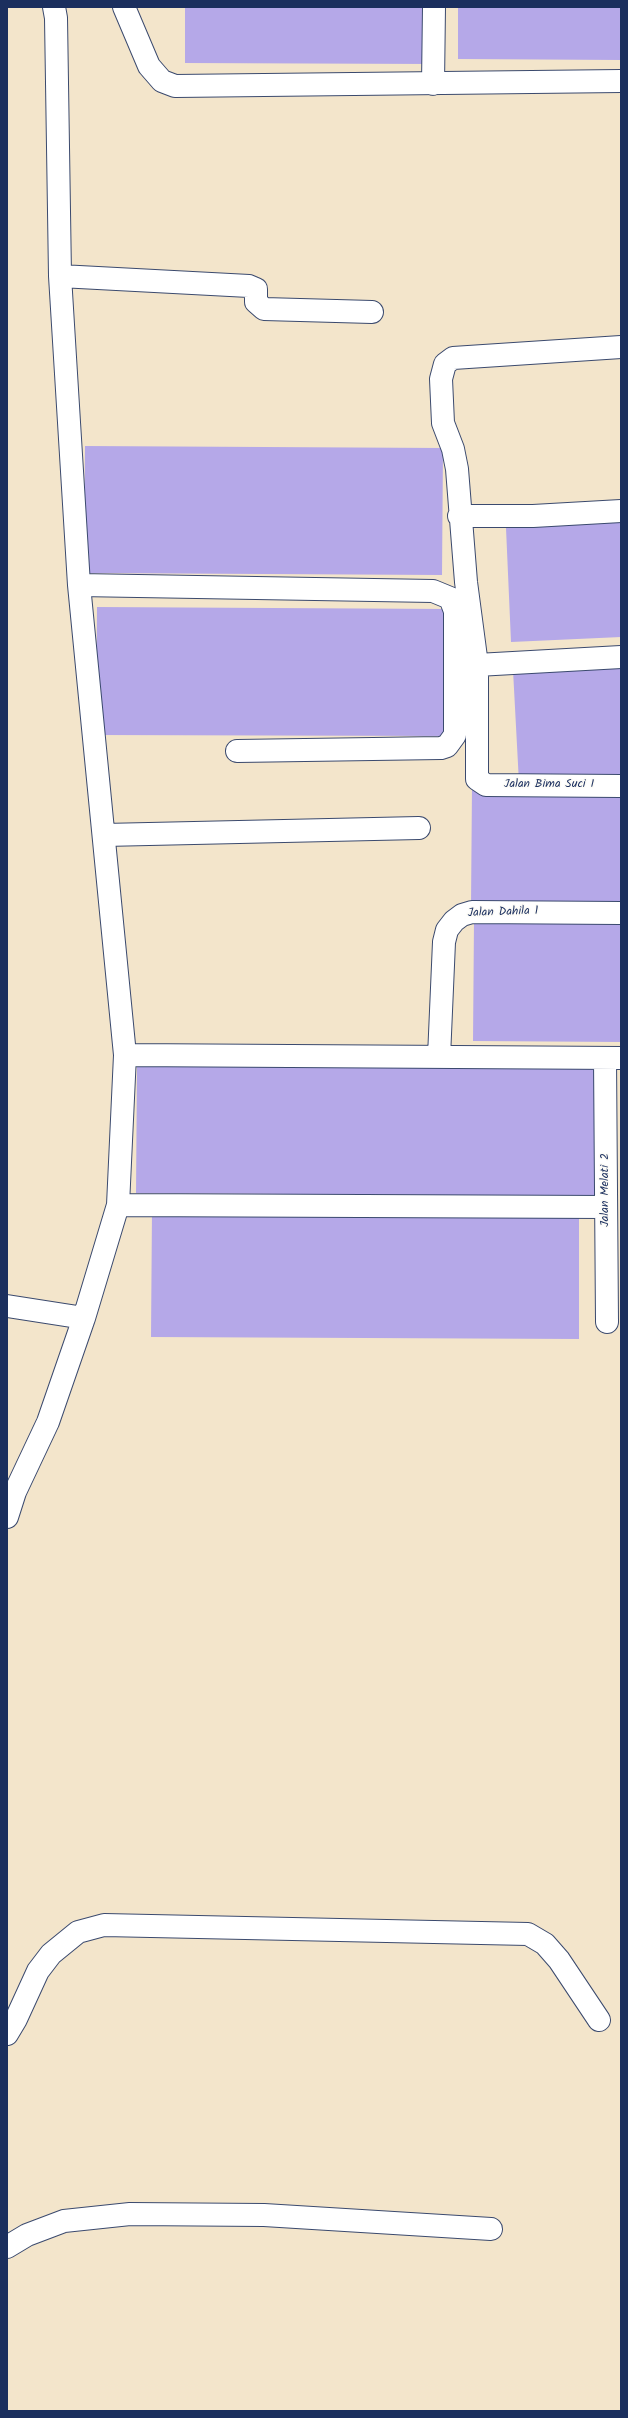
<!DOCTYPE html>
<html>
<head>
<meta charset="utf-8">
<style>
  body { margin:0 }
  #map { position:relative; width:628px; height:2418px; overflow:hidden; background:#f3e5cb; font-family:Kalam,sans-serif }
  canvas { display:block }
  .frame { position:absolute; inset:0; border:8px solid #1b2f5e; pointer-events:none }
</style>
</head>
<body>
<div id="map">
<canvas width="628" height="2418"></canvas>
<div class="frame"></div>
</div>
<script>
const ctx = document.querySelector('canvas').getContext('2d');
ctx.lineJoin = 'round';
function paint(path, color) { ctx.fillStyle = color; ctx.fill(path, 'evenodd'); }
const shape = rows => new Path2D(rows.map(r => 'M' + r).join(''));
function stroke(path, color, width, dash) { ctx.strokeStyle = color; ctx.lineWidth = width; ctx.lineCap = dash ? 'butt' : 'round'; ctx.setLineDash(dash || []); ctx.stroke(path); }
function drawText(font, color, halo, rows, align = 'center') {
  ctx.font = font + ' Kalam,sans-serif'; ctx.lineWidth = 3; ctx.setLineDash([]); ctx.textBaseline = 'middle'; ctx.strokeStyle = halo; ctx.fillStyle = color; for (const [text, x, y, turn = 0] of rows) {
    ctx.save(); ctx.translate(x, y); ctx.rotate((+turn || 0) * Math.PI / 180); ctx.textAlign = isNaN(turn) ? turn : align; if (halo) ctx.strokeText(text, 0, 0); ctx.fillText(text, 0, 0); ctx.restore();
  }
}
const building = shape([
  [185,7,432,7,432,64,185,63],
  [458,7,621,7,621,60,458,59],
  [85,446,443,448,442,575,84,573],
  [621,522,621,637,511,642,506,528],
  [97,607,448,609,447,736,96,735],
  [621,665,621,779,519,783,513,670],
  [472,786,621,787,621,907,471,905],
  [474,921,621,923,621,1042,473,1041],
  [137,1066,595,1069,594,1196,136,1193],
  [152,1210,579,1212,579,1339,151,1337]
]);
const minor = shape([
  [124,7,149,66,162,81,175,86,621,81],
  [433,84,434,7],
  [60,276,249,286,256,289,256,302,264,309,372,312],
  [621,347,453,358,445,364,441,379,443,423,453,449,457,469,466,582,477,665,477,779,486,785,621,786],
  [459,516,533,516,621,511],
  [79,585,433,591,450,598,455,611,455,735,447,746,441,748,237,751],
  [477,665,621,657],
  [104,835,419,828],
  [125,1055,621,1058],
  [439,1057,444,942,447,930,454,921,462,915,472,912,621,913],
  [605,1058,607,1322],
  [118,1205,606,1207],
  [7,1306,84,1318],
  [7,1517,15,1492,48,1422,84,1318,118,1205,125,1055,79,585,60,276,56,18,54,7],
  [7,2034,16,2019,38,1971,51,1954,78,1932,104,1925,528,1934,545,1944,559,1960,599,2020],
  [7,2247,27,2235,64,2221,130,2214,264,2215,491,2229]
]);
const streetNames = [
  ["Jalan Bima Suci I",549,785],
  ["Jalan Dahila 1",503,913,-2],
  ["Jalan Melati 2",606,1190,-90]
];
paint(building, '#b5a8e8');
stroke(minor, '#3b4a6e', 24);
stroke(minor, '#fff', 22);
drawText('12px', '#1b2f5e', '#fdfcf7', streetNames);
</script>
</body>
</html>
